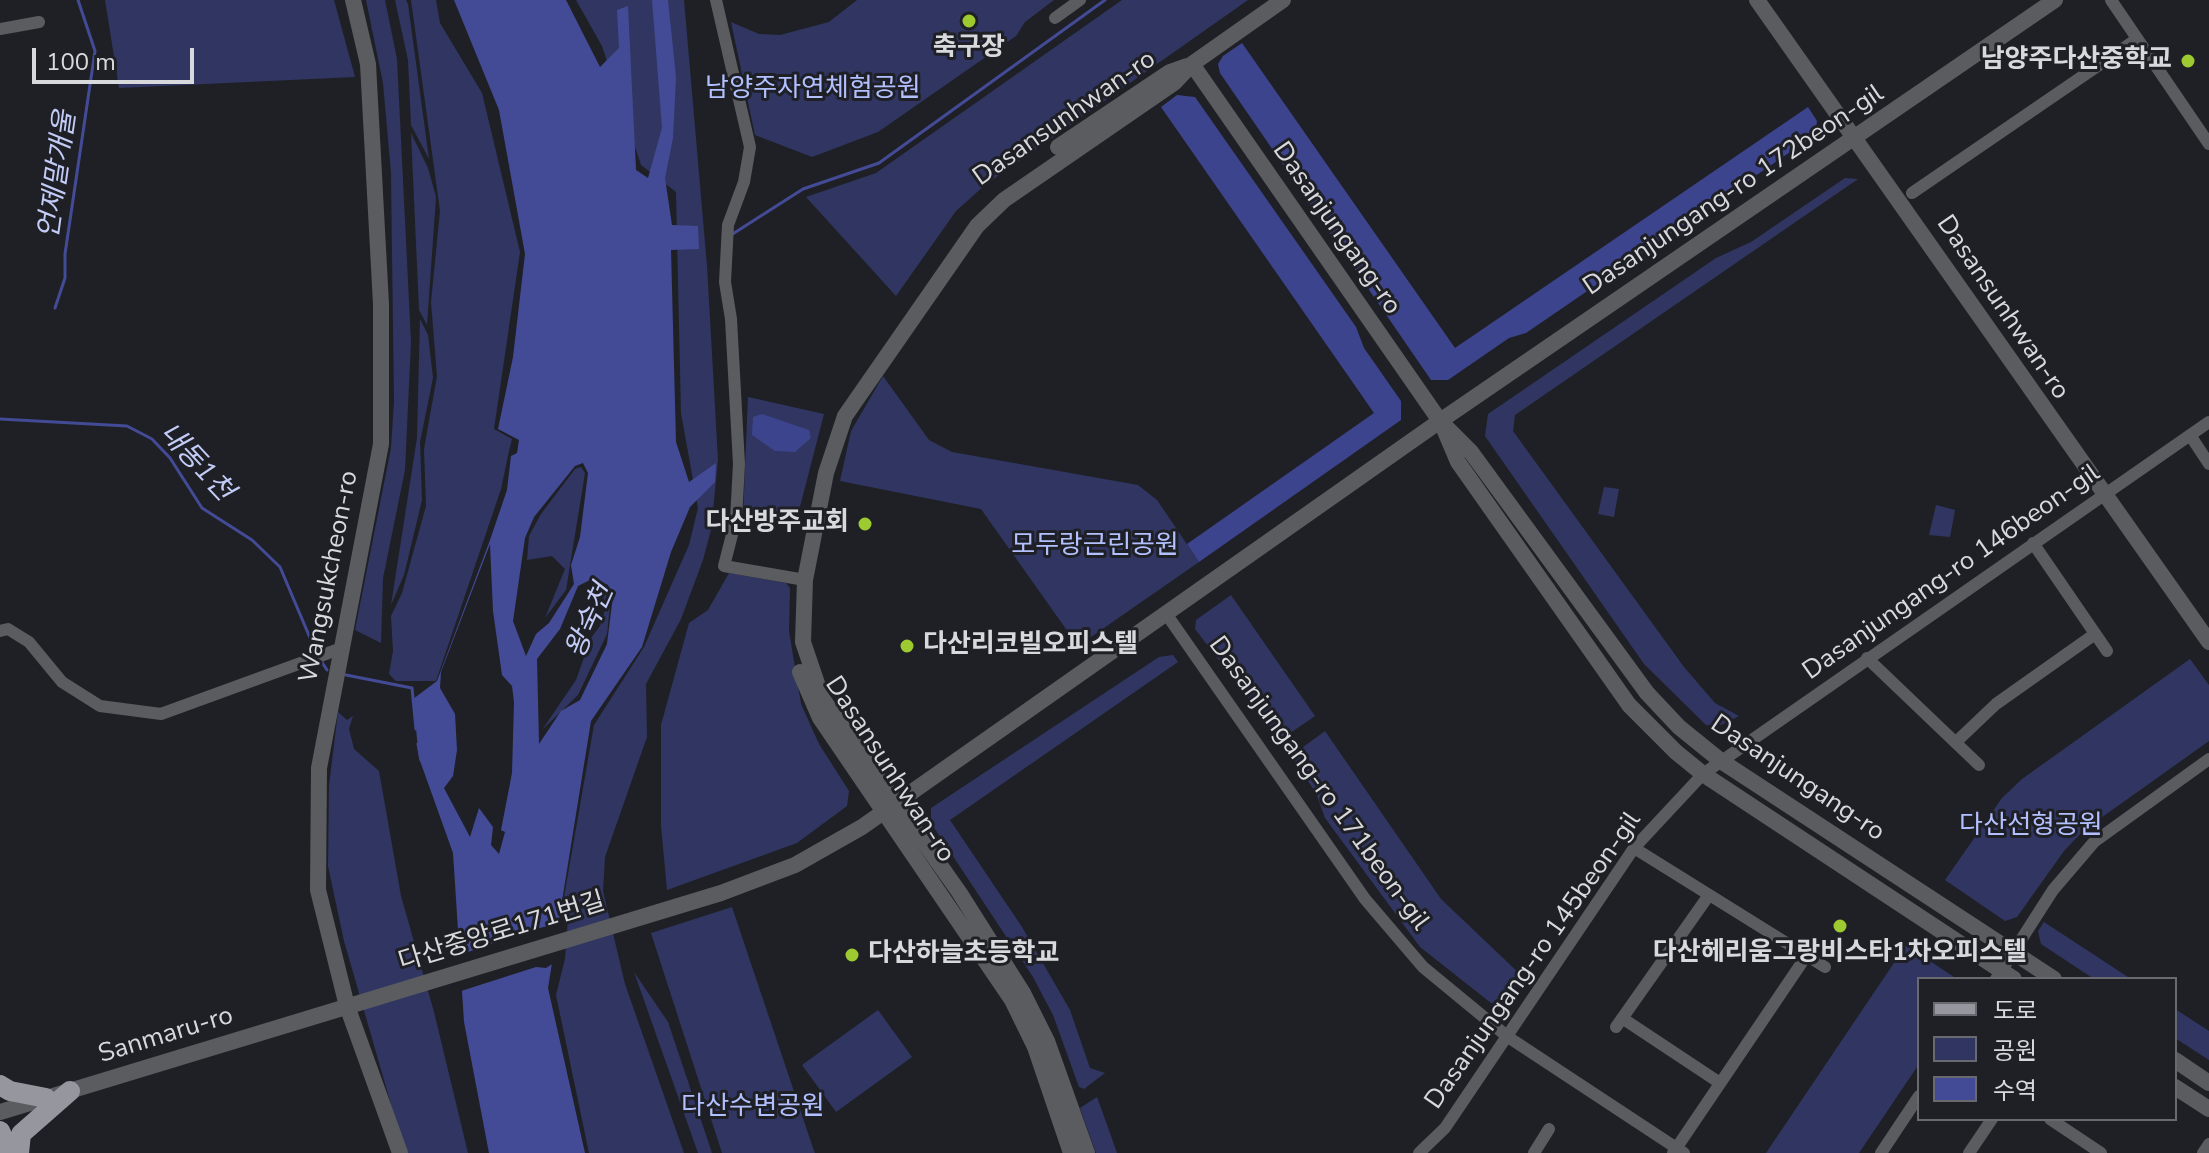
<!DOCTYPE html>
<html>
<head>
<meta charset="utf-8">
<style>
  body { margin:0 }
  #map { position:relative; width:2209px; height:1153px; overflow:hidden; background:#1f2026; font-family:"Nunito Sans","Noto Sans KR",sans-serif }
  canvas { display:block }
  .legend { position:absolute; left:1917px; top:977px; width:260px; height:144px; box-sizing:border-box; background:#1f2026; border:2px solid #696a6f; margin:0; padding:10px 14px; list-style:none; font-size:24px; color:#d8d9dd }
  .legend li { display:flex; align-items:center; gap:16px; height:40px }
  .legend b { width:40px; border:2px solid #696a6f }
  .scale { position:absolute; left:32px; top:48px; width:162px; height:36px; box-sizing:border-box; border:4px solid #d8d9dd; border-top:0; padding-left:10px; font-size:24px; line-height:28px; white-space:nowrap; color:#d8d9dd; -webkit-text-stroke:6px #1f2026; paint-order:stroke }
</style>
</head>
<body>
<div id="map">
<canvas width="2209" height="1153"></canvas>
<ul class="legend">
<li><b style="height:10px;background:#96979e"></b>도로</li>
<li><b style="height:22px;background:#303661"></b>공원</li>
<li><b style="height:22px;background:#434b96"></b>수역</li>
</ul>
<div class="scale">100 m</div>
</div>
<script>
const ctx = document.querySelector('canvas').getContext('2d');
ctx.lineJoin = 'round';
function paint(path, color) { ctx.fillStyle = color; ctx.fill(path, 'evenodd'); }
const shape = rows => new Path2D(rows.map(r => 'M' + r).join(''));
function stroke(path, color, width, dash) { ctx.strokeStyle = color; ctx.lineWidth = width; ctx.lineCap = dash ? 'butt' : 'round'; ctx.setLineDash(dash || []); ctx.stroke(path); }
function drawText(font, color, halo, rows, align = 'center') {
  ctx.font = font + ' "Nunito Sans","Noto Sans KR",sans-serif'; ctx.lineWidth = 6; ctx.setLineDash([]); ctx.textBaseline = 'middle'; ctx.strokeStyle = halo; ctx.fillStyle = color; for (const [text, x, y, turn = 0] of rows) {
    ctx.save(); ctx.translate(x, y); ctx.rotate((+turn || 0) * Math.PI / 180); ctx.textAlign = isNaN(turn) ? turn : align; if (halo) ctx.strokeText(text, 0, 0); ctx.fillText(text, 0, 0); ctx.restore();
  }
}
const green = shape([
  [105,0,334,0,355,77,119,88],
  [366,0,385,0,397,59,411,342,405,470,383,578,381,643,355,630,391,448,394,402,391,173,383,83],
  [395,0,406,0,408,4,429,159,411,125,408,60],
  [411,0,436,0,440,23,482,93,520,252,494,429,512,439,509,451,501,489,436,681,396,681,389,674,393,651,391,616,402,593,426,506,424,449,437,376,431,302,440,211],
  [576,0,684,0,707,266,718,460,711,530,703,560,681,619,646,684,647,737,605,857,603,891,625,984,684,1153,589,1153,556,995,565,959,569,905,563,903,594,725,644,647,689,545,698,508,681,413,676,192,641,165,602,46],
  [857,0,1054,0,1025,22,1016,36,878,132,812,157,755,135,731,22,759,34,780,35,829,22],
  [1122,0,1248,0,985,185,956,211,896,296,806,197,876,173],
  [411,133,428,168,436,197,427,325,419,310],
  [1845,178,1858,179,1515,415,1513,431,1684,667,1715,703,1739,716,1721,725,1706,725,1644,664,1485,436,1488,414,1716,258,1751,242],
  [420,319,428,335,433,378,420,442,422,500,404,575,391,605,417,438],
  [883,376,929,440,952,452,1138,485,1157,500,1199,562,1078,646,981,509,840,481,851,431],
  [748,397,824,414,795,526,743,517],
  [581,467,585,473,566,590,545,618,565,569,552,556,527,560,529,536,541,514,575,469],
  [1604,487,1619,489,1614,517,1598,514],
  [1936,505,1955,510,1950,537,1929,535],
  [729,573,786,583,790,588,789,631,801,704,819,744,849,791,847,806,797,843,667,890,661,826,661,725,689,623,708,610],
  [599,582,607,586,611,597,607,634,578,695,542,730,576,680,591,638,600,626,606,607],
  [1231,595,1315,716,1280,740,1195,629,1196,620],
  [1173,655,1178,662,950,820,1022,927,1070,1010,1090,1068,1105,1073,1084,1089,1079,1087,1053,1015,1033,977,931,823,931,808,1159,657],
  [2190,659,2209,685,2209,741,2084,830,2064,851,2017,917,2005,921,1945,880,2002,798,2022,779],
  [338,712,347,720,353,716,349,729,354,749,379,771,401,896,434,1012,468,1153,405,1153,399,1132,344,941,328,866,329,786],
  [1325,731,1441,899,1523,977,1504,1001,1491,1003,1420,947,1325,818,1316,793,1291,756],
  [732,907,814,1151,815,1153,722,1153,651,933],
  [2044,922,2131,979,2094,979,2041,944,2038,931],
  [1906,945,1957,979,1919,979,1919,1064,1859,1153,1766,1153],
  [634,972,668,1022,712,1153,698,1153],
  [2175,1009,2209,1031,2209,1060,2175,1038],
  [878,1010,912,1057,836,1112,802,1065],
  [1097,1097,1110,1133,1117,1153,1096,1153,1080,1108]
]);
const forest = shape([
  [1242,43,1455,348,1808,107,1817,121,1815,135,1526,333,1509,338,1448,380,1431,380,1220,73,1218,64,1223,56],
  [1177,95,1195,97,1356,327,1364,348,1401,401,1401,420,1199,562,1187,544,1374,413,1161,107],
  [762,414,809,430,811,438,795,452,775,451,752,435,753,417]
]);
const water = shape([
  [454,0,566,0,600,67,619,48,617,10,628,6,636,170,648,178,662,128,652,0,668,0,676,77,673,138,665,178,672,225,698,226,699,249,671,250,676,442,689,482,716,463,715,482,690,507,671,552,642,647,591,721,548,988,585,1153,489,1153,464,1022,453,853,419,758,413,699,437,681,490,540,507,490,511,456,517,453,519,440,498,429,513,357,525,254,499,110],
  [583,463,588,473,580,537,571,565,574,584,549,623,536,634,526,656,513,621,525,538,534,517,575,466],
  [490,544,493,611,502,675,512,686,514,702,512,773,501,830,505,832,499,854,491,845,493,827,479,808,470,837,444,788,453,776,457,750,455,714,440,688,441,672],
  [594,578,608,585,613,596,607,644,580,700,561,711,539,744,537,659,560,629,578,586]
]);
const pier = shape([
  [562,922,557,961,546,968,536,967,458,992,456,956,528,932,534,927,540,928]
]);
const stream = shape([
  [731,235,803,189,879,163,1105,0],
  [55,308,65,278,65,254,95,51,78,0],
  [0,419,127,426,152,439,170,458,202,508,252,540,280,567,316,652],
  [320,659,327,670],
  [346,675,412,688,416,729],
  [418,744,421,760]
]);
const minor = shape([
  [716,0,750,147,744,182,728,225,725,282,731,319,739,464,736,519,724,566,805,580],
  [2111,0,2209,144],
  [1055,18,1080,0],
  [0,29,39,22],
  [1912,193,2137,39],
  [2190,435,2209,464],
  [2033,543,2107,651],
  [1167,615,1365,899,1423,967,1508,1037,1684,1153],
  [0,631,8,629,29,642,62,682,100,706,161,714,342,648],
  [1867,658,1979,765],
  [1956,742,1996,704,2095,634],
  [1634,848,1825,967],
  [1996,979,2053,890,2094,842,2209,759],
  [1622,1018,1720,1083],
  [1616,1027,1709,895],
  [2050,1119,2101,1153],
  [1419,1153,1445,1128,1634,848,1703,774,2209,422],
  [1534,1153,1549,1129],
  [1673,1153,1807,955],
  [1881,1153,1919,1096],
  [1969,1153,1992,1119],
  [2203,1153,2209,1144]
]);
const tertiary = shape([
  [353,0,368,64,381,304,381,444,319,768,318,890,347,1006,400,1153],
  [1757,0,2209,642],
  [1192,64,1440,421,1471,452,1647,693,1679,727,1721,761,2054,979],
  [1058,147,1170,72,1187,66],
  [1444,429,1458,462,1629,705,1676,752,1703,774,2014,979],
  [800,672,820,718,1012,1000,1035,1047,1071,1153],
  [2175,1060,2209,1083],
  [2175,1087,2209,1109],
  [0,1112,721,893,795,865,862,827,1440,421,2055,0],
  [1087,1153,1047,1041,1023,993,959,892,822,698,803,642,805,580,826,473,845,416,977,226,1004,200,1174,83,1192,64,1283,0]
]);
const primary = shape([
  [0,1085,10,1091,46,1098],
  [0,1131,10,1153],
  [19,1153,21,1134,70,1091]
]);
const markers = [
  [969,21,8,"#9dca30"],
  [2188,61,8,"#9dca30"],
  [865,524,8,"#9dca30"],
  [907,646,8,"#9dca30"],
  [1840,926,8,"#9dca30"],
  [852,955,8,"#9dca30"]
];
const poiNames = [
  ["축구장",969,49],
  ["남양주다산중학교",2172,61,"right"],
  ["다산방주교회",849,524,"right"],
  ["다산리코빌오피스텔",923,646,"left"],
  ["다산헤리움그랑비스타1차오피스텔",1840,954],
  ["다산하늘초등학교",868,955,"left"]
];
const parkNames = [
  ["남양주자연체험공원",813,90],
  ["모두랑근린공원",1095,547],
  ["다산선형공원",2031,827],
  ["다산수변공원",753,1108]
];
const streetNames = [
  ["Dasansunhwan-ro",1065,119,-35],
  ["Dasanjungang-ro 172beon-gil",1734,191,-34],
  ["Dasanjungang-ro",1336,229,55],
  ["Dasansunhwan-ro",2002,308,56],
  ["Dasanjungang-ro 146beon-gil",1952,573,-35],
  ["Wangsukcheon-ro",330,577,-79],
  ["Dasansunhwan-ro",889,770,57],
  ["Dasanjungang-ro",1797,779,34],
  ["Dasanjungang-ro 171beon-gil",1318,784,54],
  ["다산중앙로171번길",502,933,-17],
  ["Dasanjungang-ro 145beon-gil",1534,961,-55],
  ["Sanmaru-ro",166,1036,-17]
];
const waterNames = [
  ["언제말개울",59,175,-82],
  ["내동1천",195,463,47],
  ["왕숙천",591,622,-66]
];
paint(green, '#303661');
paint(forest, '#3d448e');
paint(water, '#434b96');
paint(pier, '#1f2026');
stroke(stream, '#434b96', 3);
stroke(minor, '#5b5c5f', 12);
stroke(tertiary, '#5b5c5f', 16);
stroke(primary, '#96979e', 20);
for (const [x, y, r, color] of markers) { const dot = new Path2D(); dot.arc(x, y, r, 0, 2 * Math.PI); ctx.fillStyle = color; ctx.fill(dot); stroke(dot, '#1f2026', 3); }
drawText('bold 26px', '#d8d9dd', '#1f2026', poiNames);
drawText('26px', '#b3c0ff', '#1f2026', parkNames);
drawText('26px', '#d8d9dd', '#1f2026', streetNames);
drawText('italic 28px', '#c3ccf7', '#1f2026', waterNames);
</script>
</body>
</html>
